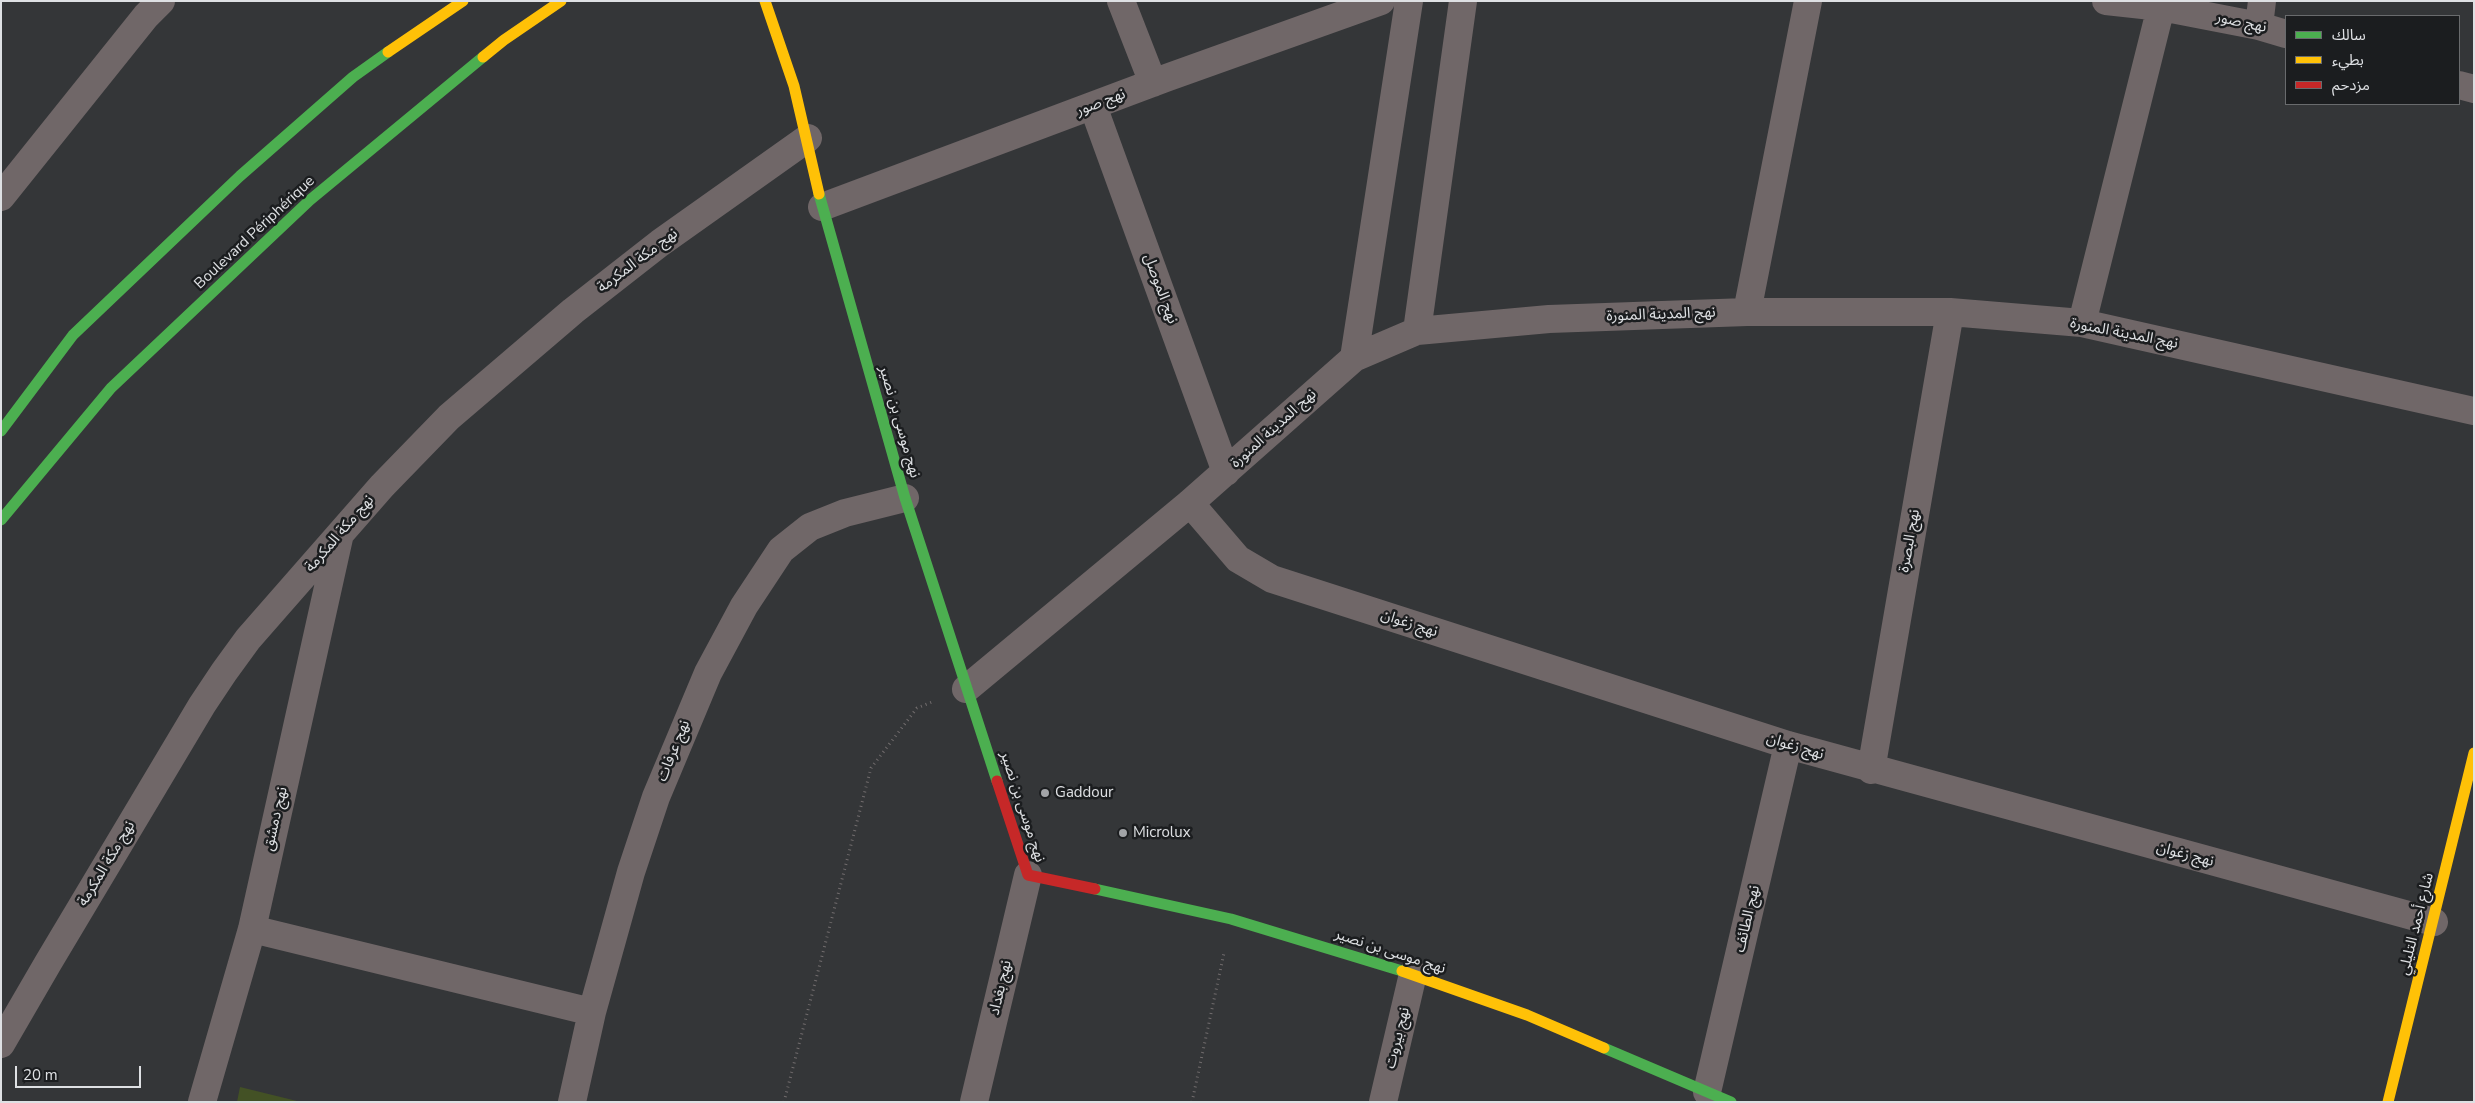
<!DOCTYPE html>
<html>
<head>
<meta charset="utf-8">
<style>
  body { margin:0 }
  #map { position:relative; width:2475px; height:1103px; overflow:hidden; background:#343638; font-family:"Nunito Sans","Noto Sans Arabic",sans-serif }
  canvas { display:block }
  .frame { position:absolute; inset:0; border:2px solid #dee0e3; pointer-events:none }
  .legend { position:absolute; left:2285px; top:15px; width:175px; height:90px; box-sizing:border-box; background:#1b1d1f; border:1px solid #696b6d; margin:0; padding:6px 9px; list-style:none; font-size:15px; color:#dee0e3 }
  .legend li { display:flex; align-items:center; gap:10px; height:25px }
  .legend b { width:25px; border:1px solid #696b6d }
  .scale { position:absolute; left:15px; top:1066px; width:126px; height:22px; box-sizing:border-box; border:2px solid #dee0e3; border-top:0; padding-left:6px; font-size:15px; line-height:18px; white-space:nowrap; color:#dee0e3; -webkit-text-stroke:4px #1b1d1f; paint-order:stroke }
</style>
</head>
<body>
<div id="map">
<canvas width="2475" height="1103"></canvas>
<div class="frame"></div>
<ul class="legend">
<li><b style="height:6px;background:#4caf50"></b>سالك</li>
<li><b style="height:6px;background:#ffc107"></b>بطيء</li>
<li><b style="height:6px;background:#c62828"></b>مزدحم</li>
</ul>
<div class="scale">20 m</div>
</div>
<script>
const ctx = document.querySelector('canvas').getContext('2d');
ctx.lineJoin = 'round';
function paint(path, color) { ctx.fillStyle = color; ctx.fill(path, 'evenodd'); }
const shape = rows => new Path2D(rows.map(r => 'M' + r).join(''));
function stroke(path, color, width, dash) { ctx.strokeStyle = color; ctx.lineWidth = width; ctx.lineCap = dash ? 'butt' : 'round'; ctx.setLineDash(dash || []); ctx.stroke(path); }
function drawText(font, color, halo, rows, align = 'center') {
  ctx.font = font + ' "Nunito Sans","Noto Sans Arabic",sans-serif'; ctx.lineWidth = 5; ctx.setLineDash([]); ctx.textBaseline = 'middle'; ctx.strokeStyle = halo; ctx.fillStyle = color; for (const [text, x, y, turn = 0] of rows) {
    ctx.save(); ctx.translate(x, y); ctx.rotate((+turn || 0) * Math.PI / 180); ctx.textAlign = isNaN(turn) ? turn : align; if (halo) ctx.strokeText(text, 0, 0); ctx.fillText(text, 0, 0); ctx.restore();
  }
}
const green = shape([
  [240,1087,301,1102,237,1102]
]);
const path = shape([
  [784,1102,871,768,917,708,932,702],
  [1192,1102,1224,953]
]);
const street = shape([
  [1121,1,1153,83],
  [2106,1,2161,7,2259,26,2286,34],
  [2259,26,2262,1],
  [2459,85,2474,89],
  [1093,106,1226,472],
  [1,197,146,16,161,1],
  [822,207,1166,78,1381,1],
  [1747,312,1808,1],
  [2082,323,2161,7],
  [1417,331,1463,1],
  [1354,358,1409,1],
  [1190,503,1238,559,1272,579,1788,745,2434,922],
  [966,689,1190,503,1354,358,1417,331,1549,319,1747,312,1950,312,2082,323,2474,411],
  [1871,770,1950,312],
  [252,929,592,1012],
  [1,1044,48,963,202,705,224,672,248,639,382,486,449,417,573,311,660,243,808,138],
  [1707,1092,1788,745],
  [202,1102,252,929,339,538],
  [572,1102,592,1012,631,872,656,797,708,673,744,606,781,550,810,527,845,513,905,498],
  [974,1102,1028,875],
  [1383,1102,1413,974]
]);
const fast = shape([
  [819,194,905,498,997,781],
  [1,431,73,335,240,176,353,77,388,52],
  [1,520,111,388,310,200,483,57],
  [1095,889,1231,919,1402,971],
  [1604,1048,1731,1102]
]);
const slow = shape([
  [765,1,794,86,819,194],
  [388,52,463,1],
  [483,57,504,40,561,1],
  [1402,971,1527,1015,1604,1048],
  [2388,1102,2474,753]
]);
const jam = shape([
  [997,781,1028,875,1095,889]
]);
const markers = [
  [1045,793,5,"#a2a4a7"],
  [1123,833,5,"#a2a4a7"]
];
const streetNames = [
  ["نهج صور",2241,23,12],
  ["نهج صور",1101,103,-21],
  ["Boulevard Périphérique",255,233,-43],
  ["نهج مكة المكرمة",638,261,-37],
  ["نهج الموصل",1160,289,70],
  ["نهج المدينة المنورة",1661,315,-2],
  ["نهج المدينة المنورة",2124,334,11],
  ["نهج موسى بن نصير",899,422,74],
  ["نهج المدينة المنورة",1274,429,-42],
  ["نهج مكة المكرمة",340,534,-49],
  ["نهج البصرة",1910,541,-80],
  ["نهج زغوان",1409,624,18],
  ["نهج زغوان",1795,747,17],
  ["نهج عرفات",674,751,-68],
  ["نهج موسى بن نصير",1022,807,72],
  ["نهج دمشق",276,819,-77],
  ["نهج زغوان",2185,855,15],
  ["نهج مكة المكرمة",107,864,-59],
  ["نهج الطائف",1748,919,-77],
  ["شارع أحمد التليلي",2417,924,-76],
  ["نهج موسى بن نصير",1390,952,18],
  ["نهج بغداد",1001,988,-77],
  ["نهج بيروت",1398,1038,-76]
];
const poiNames = [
  ["Gaddour",1055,793],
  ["Microlux",1133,833]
];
paint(green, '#435125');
stroke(path, '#716c6d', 3, [1, 4]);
stroke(street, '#706768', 28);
stroke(fast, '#4caf50', 11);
stroke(slow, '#ffc107', 11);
stroke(jam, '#c62828', 11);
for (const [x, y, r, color] of markers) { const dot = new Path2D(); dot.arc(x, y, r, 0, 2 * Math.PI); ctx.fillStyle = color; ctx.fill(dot); stroke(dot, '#1b1d1f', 2); }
drawText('15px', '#dee0e3', '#1b1d1f', streetNames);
drawText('15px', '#dee0e3', '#1b1d1f', poiNames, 'left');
</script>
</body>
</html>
